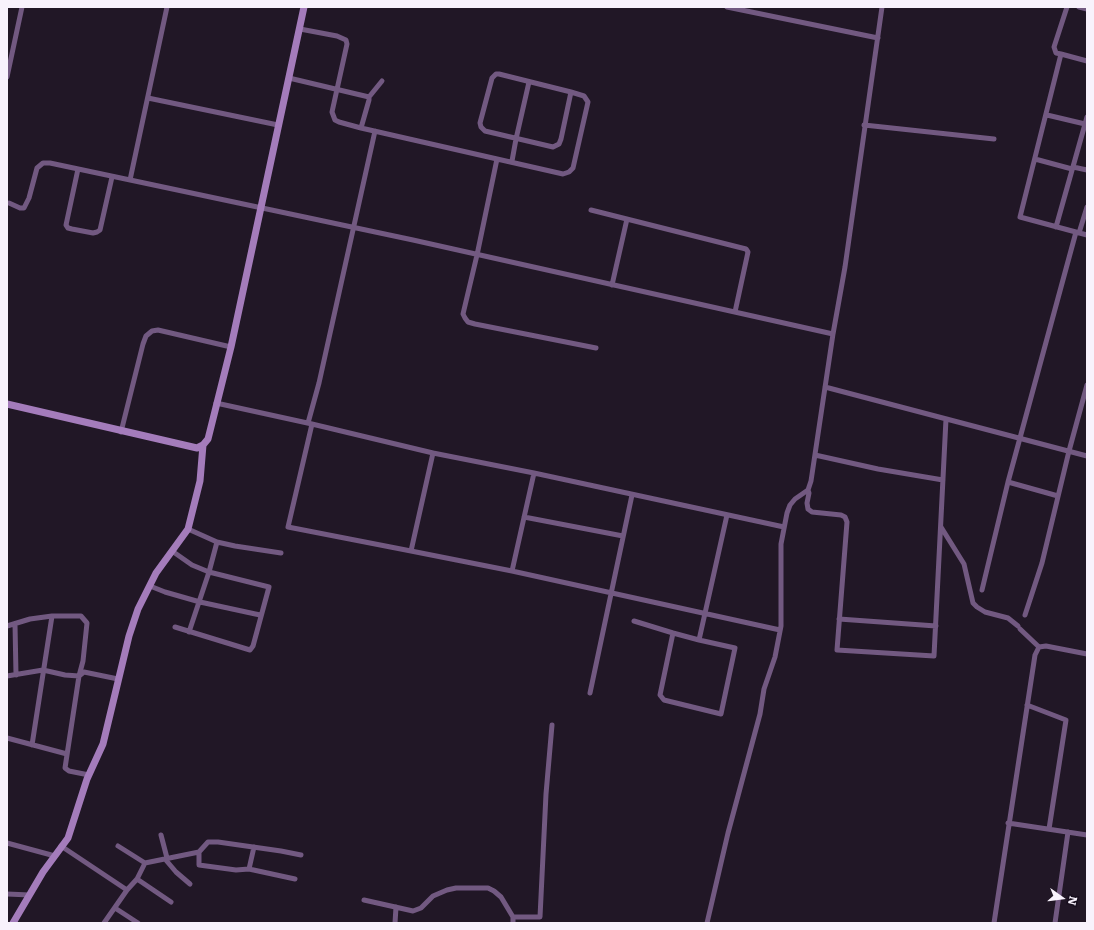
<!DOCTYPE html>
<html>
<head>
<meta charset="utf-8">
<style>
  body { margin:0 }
  #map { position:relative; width:1094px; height:930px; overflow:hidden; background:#211726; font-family:Literata,serif }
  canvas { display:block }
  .frame { position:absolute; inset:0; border:8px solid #f8f2fc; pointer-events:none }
  .north { position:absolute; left:1042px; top:878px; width:40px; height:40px; -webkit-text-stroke:3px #170e1d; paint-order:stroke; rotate:104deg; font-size:11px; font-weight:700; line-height:16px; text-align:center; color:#f8f2fc }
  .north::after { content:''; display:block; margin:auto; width:14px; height:18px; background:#f8f2fc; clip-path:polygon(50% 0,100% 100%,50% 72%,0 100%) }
</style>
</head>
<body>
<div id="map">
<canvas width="1094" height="930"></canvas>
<div class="frame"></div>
<div class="north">N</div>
</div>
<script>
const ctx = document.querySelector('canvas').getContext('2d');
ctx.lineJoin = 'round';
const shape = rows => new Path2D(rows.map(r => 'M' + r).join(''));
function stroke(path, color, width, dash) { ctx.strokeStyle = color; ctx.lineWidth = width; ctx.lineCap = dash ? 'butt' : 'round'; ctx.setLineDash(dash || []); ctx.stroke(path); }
const street = shape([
  [727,7,878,38],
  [1067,7,1054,47,1056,53,1061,54,1020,217,1087,235],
  [1079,7,1087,9],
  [300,29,337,36,346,40,347,44,332,112,335,120,339,122,361,128,563,174,569,172,573,168,588,102,584,96,571,92,499,74,496,74,492,78,480,123,481,127,485,131,553,147,559,144,561,139,571,92],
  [1061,54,1087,61],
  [7,77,22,7],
  [289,78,369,97,369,100,361,128],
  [369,97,382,81],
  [148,98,278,125],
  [1047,115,1085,124],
  [864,125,994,139],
  [497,159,477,255,463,314,465,318,468,322,475,324,596,348],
  [1035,159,1072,169],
  [512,161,516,139,529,82],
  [1073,167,1087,170],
  [78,169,66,225,68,228,72,229,93,233,97,232,100,230,112,177],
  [130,180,167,7],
  [9,203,20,208,24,208,29,198,37,168,43,163,50,163,413,240,833,334],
  [591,210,746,249,748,252,735,312],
  [1056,227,1087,117],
  [1079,233,1087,207],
  [612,285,627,219],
  [825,387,1087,456],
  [216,403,312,424,288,527,411,551],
  [308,423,319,383,375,131],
  [312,424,433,453,411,551,512,571,780,630],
  [121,432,143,344,146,336,152,331,158,330,231,347],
  [433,453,534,473,512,571],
  [815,455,878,469,943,480],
  [534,473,784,527],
  [1008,482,1058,496],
  [808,490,809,493,807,503,808,509,812,512,841,515,845,517,847,522,837,650,934,656,946,419],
  [524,517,623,536],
  [941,527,964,564,973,603,977,607,985,612,1008,618,1018,626],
  [188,529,217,542,235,546,281,553],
  [172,551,192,565,209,572,269,587,253,646,250,650,175,627],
  [150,586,165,592,200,602,260,615],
  [982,590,1008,482,1076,232],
  [1025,615,1042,563,1069,451,1087,385],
  [839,619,936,626],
  [634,621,673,633,699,640],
  [15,624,16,675],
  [7,626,30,619,52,616,81,616,87,623,83,661,79,676,65,768,69,771,89,775],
  [1020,629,1039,647],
  [189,632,209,572,217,542],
  [673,633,660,695,664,700,721,714,735,648,699,640,727,515],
  [7,676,43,670,65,675,79,676,84,672,118,679],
  [590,693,632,495],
  [1027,705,1066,720,1049,829],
  [7,738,67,754],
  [32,745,52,616],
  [1008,823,1087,835],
  [161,835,167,858],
  [7,843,55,856],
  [61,846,127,890],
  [118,846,145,863],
  [199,852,199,865,236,870,249,869,295,879],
  [165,859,176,872,190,884],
  [249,869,254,847],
  [137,879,171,902],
  [7,894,30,895],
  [364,900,413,911,421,908,433,896,447,890,456,888,488,888,494,891,501,897,513,917],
  [115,908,138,923],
  [104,923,127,890,137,879,145,863,199,852,208,842,218,842,281,851,301,855],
  [395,923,396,907],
  [513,923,513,917,540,917,546,794,552,725],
  [707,923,728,833,760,714,764,689,775,657,781,626,781,544,787,513,790,505,795,499,808,490,811,481,833,334,845,267,882,7],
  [994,923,1035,655,1039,647,1046,646,1087,654],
  [1055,923,1068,832]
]);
const secondary = shape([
  [7,404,197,448,203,445,208,439,231,347,304,7],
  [13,923,43,872,68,838,87,779,103,744,129,636,138,609,156,573,188,529,200,481,203,445]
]);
stroke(street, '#725981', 5);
stroke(secondary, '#a47cbb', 7);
</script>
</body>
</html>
